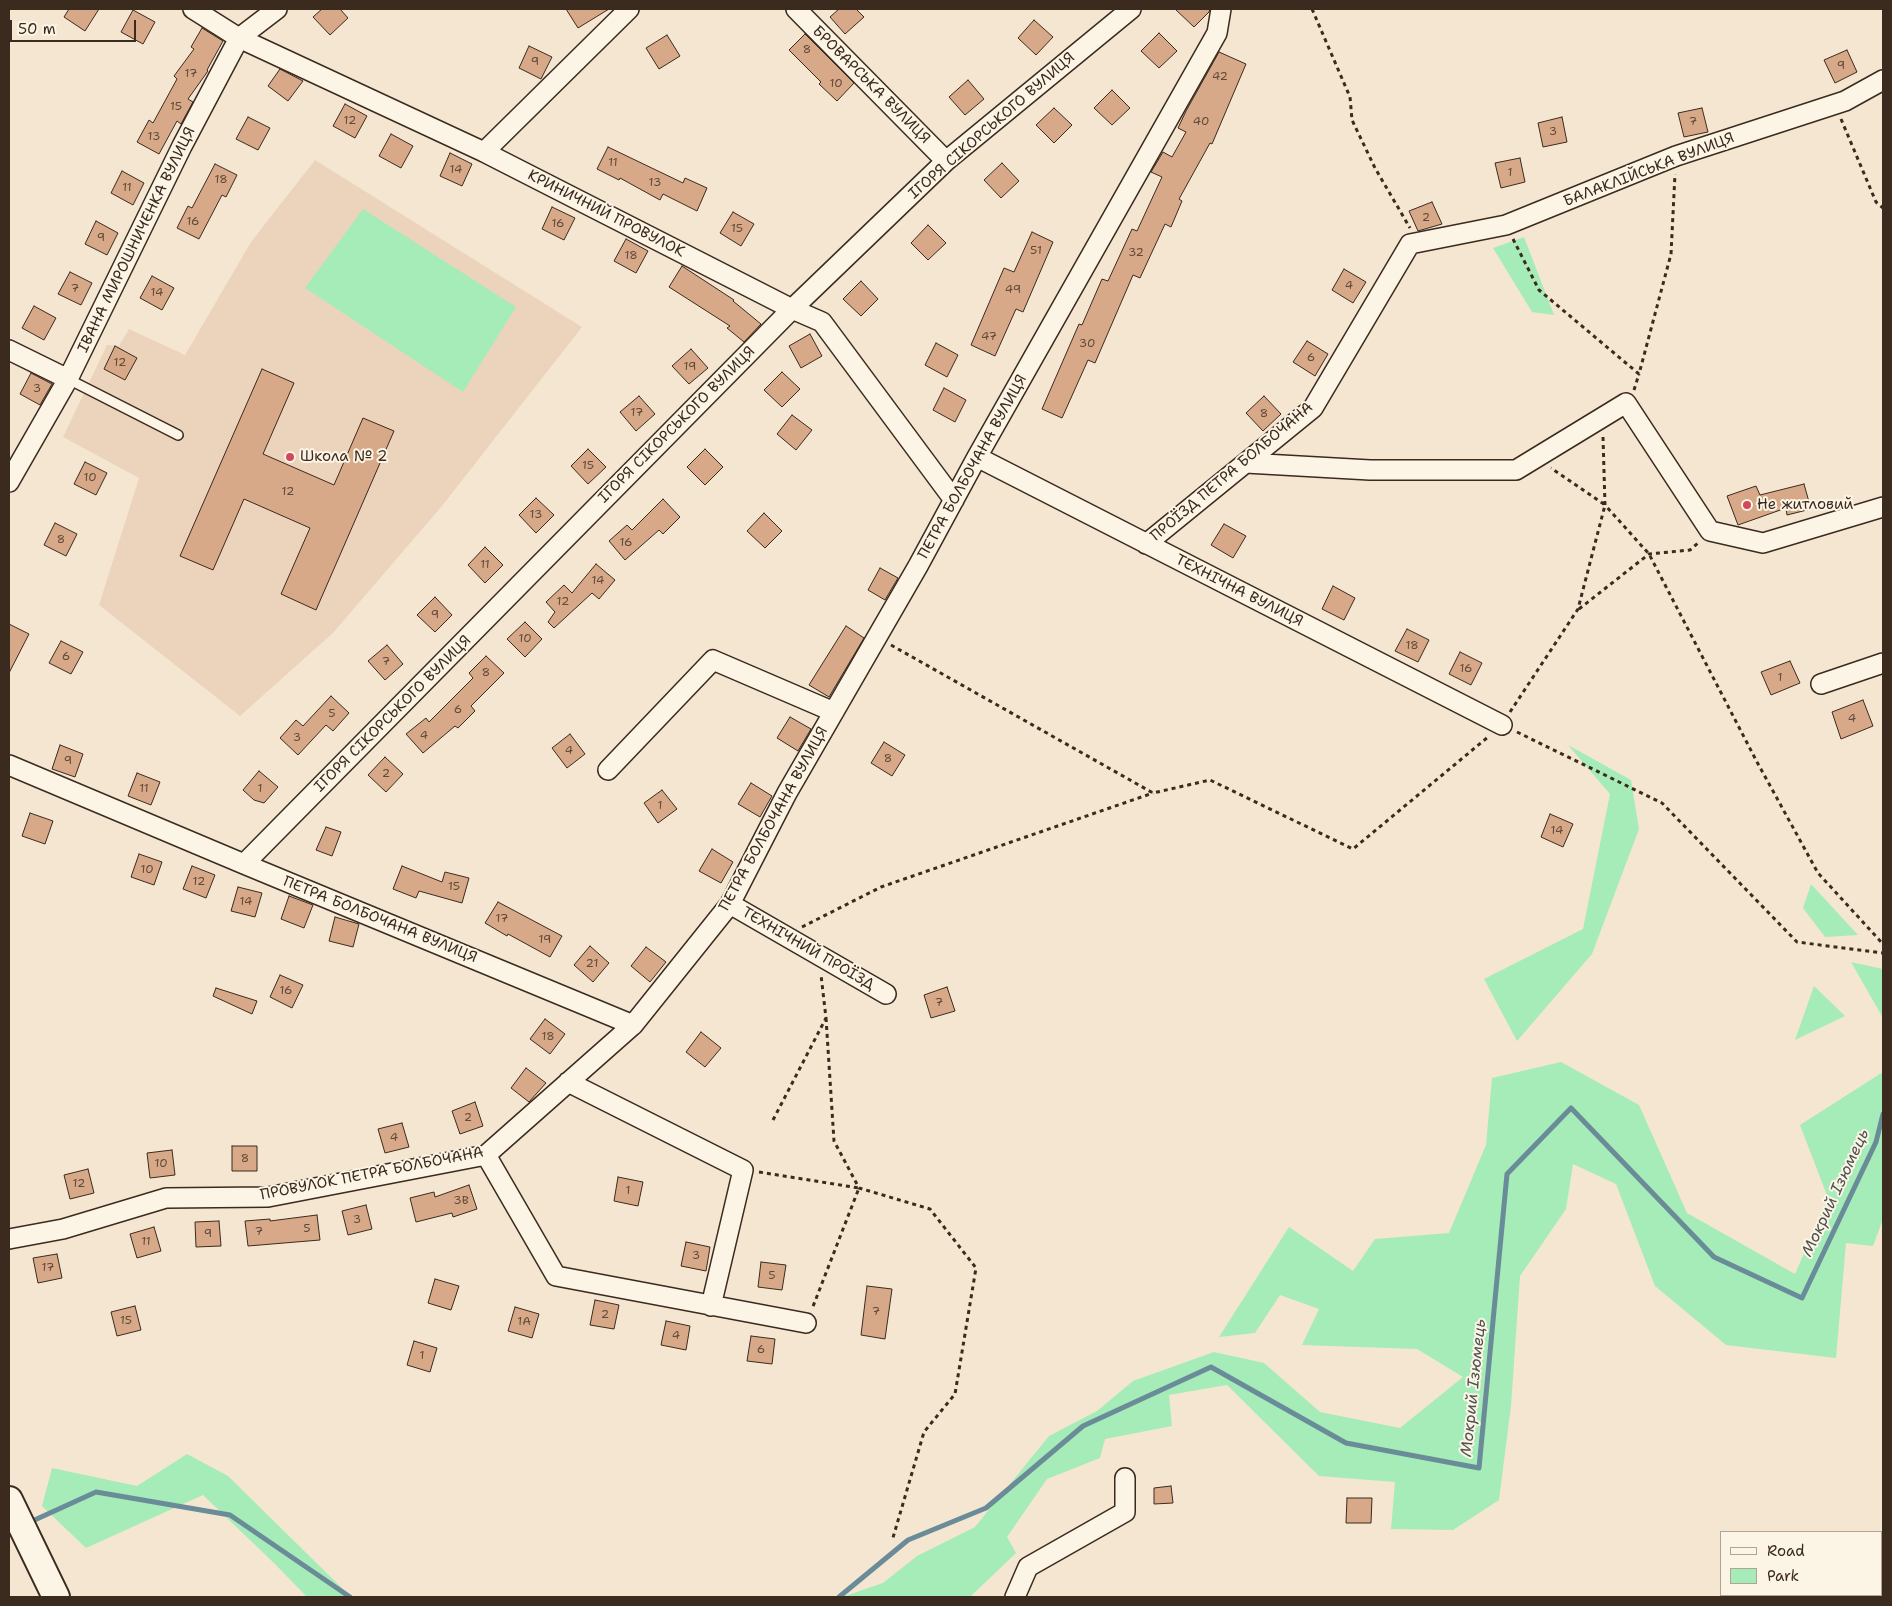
<!DOCTYPE html>
<html>
<head>
<meta charset="utf-8">
<style>
  body { margin:0 }
  #map { position:relative; width:1892px; height:1606px; overflow:hidden; background:#f5e6d2; font-family:"Shantell Sans",sans-serif }
  canvas { display:block }
  .frame { position:absolute; inset:0; border:10px solid #3b2a1e; pointer-events:none }
  .legend { position:absolute; left:1720px; top:1531px; width:162px; height:65px; box-sizing:border-box; background:#fcf5e5; border:1px solid #afa495; margin:0; padding:6px 9px; list-style:none; font-size:15px; color:#3b2a1e }
  .legend li { display:flex; align-items:center; gap:10px; height:25px }
  .legend b { width:25px; border:1px solid #afa495 }
  .scale { position:absolute; left:10px; top:20px; width:126px; height:22px; box-sizing:border-box; border:2px solid #3b2a1e; border-top:0; padding-left:6px; font-size:15px; line-height:18px; white-space:nowrap; color:#3b2a1e; -webkit-text-stroke:4px #fcf5e5; paint-order:stroke }
</style>
</head>
<body>
<div id="map">
<canvas width="1892" height="1606"></canvas>
<div class="frame"></div>
<ul class="legend">
<li><b style="height:6px;background:#fcf5e5"></b>Road</li>
<li><b style="height:14px;background:#a5ecb8"></b>Park</li>
</ul>
<div class="scale">50 m</div>
</div>
<script>
const ctx = document.querySelector('canvas').getContext('2d');
ctx.lineJoin = 'round';
function paint(path, color) { ctx.fillStyle = color; ctx.fill(path, 'evenodd'); }
const shape = rows => new Path2D(rows.map(r => 'M' + r).join(''));
function stroke(path, color, width, dash) { ctx.strokeStyle = color; ctx.lineWidth = width; ctx.lineCap = dash ? 'butt' : 'round'; ctx.setLineDash(dash || []); ctx.stroke(path); }
function drawText(font, color, halo, rows, align = 'center') {
  ctx.font = font + ' "Shantell Sans",sans-serif'; ctx.lineWidth = 4; ctx.setLineDash([]); ctx.textBaseline = 'middle'; ctx.strokeStyle = halo; ctx.fillStyle = color; for (const [text, x, y, turn = 0] of rows) {
    ctx.save(); ctx.translate(x, y); ctx.rotate((+turn || 0) * Math.PI / 180); ctx.textAlign = isNaN(turn) ? turn : align; if (halo) ctx.strokeText(text, 0, 0); ctx.fillText(text, 0, 0); ctx.restore();
  }
}
const built = shape([
  [315,160,582,327,442,506,333,633,240,716,99,605,139,478,63,437,107,345,119,346,129,329,185,355,251,242]
]);
const green = shape([
  [363,209,516,307,463,392,305,288],
  [1524,237,1554,315,1532,312,1493,248],
  [1568,745,1631,780,1639,829,1592,954,1517,1041,1484,979,1583,929,1610,794],
  [1811,884,1858,935,1825,937,1803,908],
  [1851,962,1883,969,1883,1018],
  [1814,986,1845,1016,1795,1040],
  [1561,1062,1639,1105,1687,1213,1795,1274,1828,1198,1800,1125,1883,1072,1883,1219,1873,1246,1846,1243,1836,1358,1726,1345,1655,1286,1616,1184,1573,1164,1566,1209,1520,1276,1511,1406,1499,1500,1453,1530,1391,1529,1395,1482,1319,1476,1227,1385,1169,1395,1172,1426,1105,1439,1100,1458,1047,1479,1007,1537,1016,1553,970,1597,842,1597,883,1583,917,1556,975,1527,1049,1436,1097,1411,1133,1381,1214,1352,1264,1363,1320,1412,1400,1428,1463,1377,1417,1349,1302,1345,1319,1309,1280,1295,1255,1333,1219,1337,1289,1227,1353,1271,1375,1239,1449,1233,1486,1145,1492,1078],
  [187,1454,228,1476,351,1597,307,1597,275,1564,203,1495,86,1548,42,1506,52,1468,137,1486]
]);
const stream = shape([
  [28,1523,96,1492,230,1515,350,1597],
  [839,1597,908,1540,986,1508,1083,1426,1211,1367,1346,1443,1479,1468,1507,1174,1571,1108,1714,1257,1802,1298,1876,1142,1883,1114]
]);
const building = shape([
  [69,9,99,9,85,31,64,17,69,9],
  [322,9,340,9,348,18,330,35,313,17,322,9],
  [566,9,609,9,578,28,566,9],
  [839,9,856,9,864,17,845,34,830,17,839,9],
  [1175,9,1210,9,1209,12,1194,27,1175,9],
  [133,10,155,22,143,44,121,32,133,10],
  [1034,20,1053,37,1036,55,1018,38,1034,20],
  [202,28,223,41,207,70,208,71,188,99,193,102,181,124,177,121,159,154,137,142,149,120,153,123,177,79,174,76,194,49,191,47,202,28],
  [1159,33,1177,51,1159,68,1141,51,1159,33],
  [805,34,854,83,837,101,819,84,821,82,789,50,805,34],
  [667,35,680,56,659,69,646,48,667,35],
  [529,46,552,57,541,79,519,68,529,46],
  [1847,50,1857,72,1835,83,1824,60,1847,50],
  [1219,52,1246,64,1212,144,1210,143,1179,199,1182,201,1171,227,1165,224,1140,278,1133,275,1095,363,1088,360,1062,418,1042,409,1079,324,1082,325,1102,279,1108,281,1132,229,1137,231,1162,177,1151,172,1163,152,1172,157,1186,132,1178,128,1186,111,1219,52],
  [280,69,303,81,288,101,268,86,280,69],
  [968,80,984,99,965,115,949,97,968,80],
  [1112,90,1130,108,1112,125,1094,108,1112,90],
  [345,104,367,116,355,138,333,126,345,104],
  [1054,108,1072,125,1054,143,1036,125,1054,108],
  [1702,108,1708,132,1684,137,1678,113,1702,108],
  [248,117,270,128,258,150,236,139,248,117],
  [1562,117,1567,142,1543,147,1538,123,1562,117],
  [391,134,413,146,401,168,379,156,391,134],
  [608,147,683,183,685,178,707,188,697,211,663,194,660,200,620,178,619,180,597,169,608,147],
  [450,153,472,164,462,186,440,176,450,153],
  [1520,158,1525,182,1501,188,1495,163,1520,158],
  [1002,163,1019,181,1001,198,984,180,1002,163],
  [215,164,237,175,226,197,222,195,199,239,177,228,188,206,192,208,215,164],
  [122,171,144,183,133,205,111,193,122,171],
  [1432,202,1442,224,1418,231,1409,211,1432,202],
  [552,207,575,218,564,240,542,229,552,207],
  [733,212,754,224,741,246,720,233,733,212],
  [96,221,118,233,107,255,85,244,96,221],
  [928,225,946,243,928,260,911,243,928,225],
  [1032,232,1053,242,1023,312,1016,309,995,356,971,345,1004,268,1014,272,1032,232],
  [626,239,648,251,636,273,614,261,626,239],
  [682,266,734,300,733,301,761,324,744,342,727,328,730,326,669,287,682,266],
  [1344,269,1366,282,1353,303,1332,290,1344,269],
  [70,272,92,283,81,305,58,294,70,272],
  [152,276,174,288,162,310,140,298,152,276],
  [861,281,878,299,861,316,843,299,861,281],
  [34,306,56,318,44,340,22,328,34,306],
  [810,334,822,356,801,368,789,346,810,334],
  [1307,341,1328,354,1315,376,1293,362,1307,341],
  [936,343,958,355,947,377,925,365,936,343],
  [115,346,137,358,125,380,104,369,115,346],
  [691,349,708,368,689,384,672,366,691,349],
  [262,369,294,383,263,454,334,485,363,418,394,431,316,610,281,594,310,528,244,499,213,570,180,556,262,369],
  [782,372,800,389,782,407,764,390,782,372],
  [31,373,52,384,40,405,20,394,31,373],
  [944,388,966,400,955,422,933,410,944,388],
  [639,396,655,414,636,431,620,412,639,396],
  [1264,396,1281,414,1263,431,1246,413,1264,396],
  [792,415,812,430,796,450,777,434,792,415],
  [588,449,606,467,588,484,571,466,588,449],
  [705,449,723,467,705,485,687,467,705,449],
  [85,462,107,473,96,495,74,484,85,462],
  [1804,484,1811,509,1787,515,1786,508,1738,525,1727,496,1756,486,1760,495,1804,484],
  [536,498,554,515,536,533,519,515,536,498],
  [663,499,680,517,663,534,659,530,625,560,609,541,627,525,632,530,663,499],
  [764,513,782,531,765,548,747,531,764,513],
  [55,523,77,534,66,556,44,545,55,523],
  [1224,524,1246,536,1233,558,1211,545,1224,524],
  [485,547,503,565,485,583,468,565,485,547],
  [596,564,615,580,599,599,592,593,554,628,548,622,555,612,546,602,564,585,572,593,596,564],
  [880,568,898,578,885,600,868,590,880,568],
  [1333,586,1355,598,1344,620,1322,609,1333,586],
  [435,597,452,615,435,632,417,615,435,597],
  [525,622,542,639,525,657,507,639,525,622],
  [9,624,29,634,9,673,9,624],
  [846,626,864,638,829,697,809,685,846,626],
  [1407,629,1429,640,1418,662,1395,651,1407,629],
  [61,641,83,652,71,674,49,663,61,641],
  [387,645,403,664,385,680,368,661,387,645],
  [1460,652,1482,663,1471,685,1449,674,1460,652],
  [486,656,504,673,471,706,475,711,458,728,455,726,423,753,406,734,426,718,429,722,473,678,469,673,486,656],
  [1790,661,1800,683,1771,695,1761,672,1790,661],
  [331,696,349,713,333,731,326,725,298,755,280,738,296,720,303,726,331,696],
  [1863,700,1873,726,1841,739,1832,712,1863,700],
  [790,717,811,729,798,751,777,738,790,717],
  [570,734,585,754,567,768,552,748,570,734],
  [884,742,905,755,892,776,871,763,884,742],
  [60,745,83,754,75,777,52,769,60,745],
  [385,757,403,774,386,792,368,775,385,757],
  [259,771,278,787,264,803,254,800,243,790,259,771],
  [137,773,160,782,151,805,128,796,137,773],
  [751,783,772,796,760,817,738,804,751,783],
  [662,790,677,809,658,823,644,803,662,790],
  [30,813,53,821,45,844,22,836,30,813],
  [1550,814,1573,824,1563,847,1541,837,1550,814],
  [326,827,341,832,332,856,316,850,326,827],
  [712,849,733,862,721,883,699,871,712,849],
  [139,854,162,862,154,885,131,877,139,854],
  [192,866,215,875,206,898,183,889,192,866],
  [402,866,442,882,445,872,469,878,462,903,419,891,416,898,393,889,402,866],
  [238,887,262,893,255,917,231,911,238,887],
  [289,896,313,905,304,928,281,919,289,896],
  [498,902,562,936,550,957,508,934,507,936,485,923,498,902],
  [335,917,359,924,353,947,329,941,335,917],
  [590,946,609,963,593,982,574,965,590,946],
  [646,947,666,962,650,982,631,966,646,947],
  [280,975,303,985,292,1008,270,997,280,975],
  [947,987,955,1011,931,1018,924,995,947,987],
  [216,988,257,1001,252,1014,213,996,216,988],
  [545,1019,565,1034,550,1054,530,1039,545,1019],
  [701,1032,721,1048,705,1067,686,1052,701,1032],
  [526,1068,546,1083,529,1102,511,1088,526,1068],
  [475,1102,483,1126,460,1134,452,1111,475,1102],
  [402,1123,409,1147,385,1153,378,1129,402,1123],
  [232,1146,257,1146,257,1171,232,1171,232,1146],
  [172,1150,175,1175,150,1178,147,1153,172,1150],
  [88,1169,94,1193,70,1199,64,1175,88,1169],
  [618,1177,643,1182,638,1206,614,1201,618,1177],
  [469,1185,477,1209,453,1217,452,1213,416,1222,410,1198,434,1192,435,1197,469,1185],
  [366,1205,372,1229,348,1235,342,1211,366,1205],
  [317,1215,320,1240,248,1246,245,1221,270,1219,270,1221,317,1215],
  [219,1221,221,1246,196,1247,195,1222,219,1221],
  [154,1227,161,1251,137,1258,130,1234,154,1227],
  [686,1242,710,1247,706,1271,681,1266,686,1242],
  [57,1254,62,1278,38,1283,33,1258,57,1254],
  [761,1262,786,1265,782,1290,758,1287,761,1262],
  [435,1279,459,1286,451,1310,428,1303,435,1279],
  [867,1286,892,1289,885,1339,861,1335,867,1286],
  [595,1300,619,1305,614,1329,590,1325,595,1300],
  [135,1306,141,1330,117,1336,111,1312,135,1306],
  [515,1307,539,1314,532,1338,508,1331,515,1307],
  [666,1321,690,1326,686,1350,661,1345,666,1321],
  [751,1336,775,1339,772,1364,747,1361,751,1336],
  [414,1341,437,1348,430,1372,407,1365,414,1341],
  [1171,1486,1173,1503,1154,1504,1154,1488,1171,1486],
  [1347,1498,1372,1498,1371,1523,1346,1523,1347,1498]
]);
const path = shape([
  [1312,9,1350,97,1352,120,1375,168,1410,228],
  [1841,119,1876,202,1883,208],
  [1513,239,1539,290,1639,374,1671,254,1675,174],
  [1634,390,1639,374],
  [1603,437,1605,505,1649,554,1757,762,1818,873,1883,944],
  [1579,609,1649,554,1690,550,1698,543],
  [891,645,1153,793,1210,780,1353,849,1488,737],
  [1510,712,1578,609,1605,505,1551,468],
  [1517,732,1662,803,1797,942,1883,953],
  [802,927,881,887,1153,793],
  [826,1018,834,1141,859,1188,930,1209,976,1268,955,1394,924,1432,892,1541],
  [773,1120,826,1018,821,975],
  [759,1172,859,1188,812,1309]
]);
const lane = shape([
  [68,379,178,435]
]);
const street = shape([
  [193,9,239,38,484,152,792,309,822,322,954,500],
  [796,9,946,161],
  [484,152,629,9],
  [9,350,68,379],
  [977,457,1502,725],
  [1246,463,1370,470,1516,470,1626,403,1710,531,1763,543,1883,507],
  [9,482,68,379,182,146,239,38,277,9],
  [1146,544,1313,408,1410,244,1506,225,1676,156,1845,101,1883,80],
  [1821,684,1883,663],
  [9,765,244,864,633,1025,730,904,787,793,918,566,977,457,1217,33,1221,9],
  [608,770,713,660,834,712],
  [244,864,792,309,946,161,1131,9],
  [730,904,886,994],
  [568,1082,743,1170,711,1306],
  [486,1155,556,1276,806,1323],
  [9,1239,63,1229,166,1198,268,1197,486,1155,633,1025],
  [1015,1597,1028,1567,1125,1512,1125,1478]
]);
const secondary = shape([
  [9,1500,56,1597]
]);
const markers = [
  [290,457,5,"#d1495b"],
  [1747,505,5,"#d1495b"]
];
const numberNames = [
  ["8",807,50],
  ["9",535,62],
  ["9",1841,66],
  ["17",191,74],
  ["42",1220,77],
  ["10",836,84],
  ["15",176,107],
  ["12",350,121],
  ["40",1201,122],
  ["7",1693,122],
  ["3",1553,132],
  ["13",154,137],
  ["11",613,163],
  ["14",456,170],
  ["1",1510,173],
  ["18",221,180],
  ["13",655,183],
  ["11",127,188],
  ["2",1426,218],
  ["16",193,222],
  ["16",558,224],
  ["15",737,229],
  ["9",101,238],
  ["51",1036,251],
  ["32",1136,253],
  ["18",631,256],
  ["4",1349,286],
  ["7",75,289],
  ["49",1013,290],
  ["14",157,293],
  ["47",989,337],
  ["30",1087,344],
  ["6",1311,358],
  ["12",120,363],
  ["19",690,367],
  ["3",37,389],
  ["17",637,413],
  ["8",1264,414],
  ["15",588,466],
  ["10",90,478],
  ["12",288,492],
  ["13",536,515],
  ["8",61,540],
  ["16",626,543],
  ["11",485,565],
  ["14",598,581],
  ["12",563,602],
  ["9",435,615],
  ["10",525,639],
  ["18",1412,646],
  ["6",66,657],
  ["7",386,662],
  ["16",1466,669],
  ["8",486,673],
  ["1",1780,678],
  ["6",458,710],
  ["5",332,714],
  ["4",1852,719],
  ["4",424,736],
  ["3",297,738],
  ["4",569,751],
  ["8",888,759],
  ["9",68,761],
  ["2",386,774],
  ["11",144,789],
  ["1",260,789],
  ["1",660,806],
  ["14",1557,831],
  ["10",147,870],
  ["12",199,882],
  ["15",454,887],
  ["14",246,902],
  ["17",502,919],
  ["19",545,940],
  ["21",592,964],
  ["16",286,991],
  ["7",939,1003],
  ["18",548,1037],
  ["2",468,1118],
  ["4",394,1138],
  ["8",245,1159],
  ["10",161,1164],
  ["12",79,1184],
  ["1",628,1191],
  ["3В",461,1201],
  ["3",357,1220],
  ["5",307,1229],
  ["7",259,1232],
  ["9",208,1234],
  ["11",146,1242],
  ["3",696,1256],
  ["17",48,1268],
  ["5",772,1276],
  ["7",876,1312],
  ["2",605,1315],
  ["15",126,1321],
  ["1А",524,1322],
  ["4",676,1336],
  ["6",761,1350],
  ["1",422,1356]
];
const streetNames = [
  ["БРОВАРСЬКА ВУЛИЦЯ",871,85,45],
  ["ІГОРЯ СІКОРСЬКОГО ВУЛИЦЯ",992,126,-41],
  ["БАЛАКЛІЙСЬКА ВУЛИЦЯ",1649,170,-21],
  ["КРИНИЧНИЙ ПРОВУЛОК",606,214,27],
  ["ІВАНА МИРОШНИЧЕНКА ВУЛИЦЯ",137,240,-64],
  ["ІГОРЯ СІКОРСЬКОГО ВУЛИЦЯ",677,425,-45],
  ["ПЕТРА БОЛБОЧАНА ВУЛИЦЯ",973,467,-61],
  ["ПРОЇЗД ПЕТРА БОЛБОЧАНА",1232,472,-40],
  ["ТЕХНІЧНА ВУЛИЦЯ",1239,591,27],
  ["ІГОРЯ СІКОРСЬКОГО ВУЛИЦЯ",393,714,-45],
  ["ПЕТРА БОЛБОЧАНА ВУЛИЦЯ",774,819,-61],
  ["ПЕТРА БОЛБОЧАНА ВУЛИЦЯ",380,920,22],
  ["ТЕХНІЧНИЙ ПРОЇЗД",808,949,30],
  ["ПРОВУЛОК ПЕТРА БОЛБОЧАНА",372,1174,-11]
];
const poiNames = [
  ["Школа № 2",300,457],
  ["Не житловий",1757,505]
];
const waterNames = [
  ["Мокрий Ізюмець",1836,1193,-65],
  ["Мокрий Ізюмець",1474,1388,-84]
];
paint(built, '#ecd4bc');
paint(green, '#a5ecb8');
stroke(stream, '#6a8b98', 5);
paint(building, '#d7a988');
stroke(building, '#3b2a1e', 1);
stroke(lane, '#3b2a1e', 12);
stroke(street, '#3b2a1e', 22);
stroke(secondary, '#3b2a1e', 30);
stroke(path, '#3b2a1e', 3, [4, 4]);
stroke(lane, '#fcf5e5', 9);
stroke(street, '#fcf5e5', 19);
stroke(secondary, '#fcf5e5', 26);
for (const [x, y, r, color] of markers) { const dot = new Path2D(); dot.arc(x, y, r, 0, 2 * Math.PI); ctx.fillStyle = color; ctx.fill(dot); stroke(dot, '#fcf5e5', 2); }
drawText('12px', '#624a38', null, numberNames);
drawText('15px', '#3b2a1e', '#fcf5e5', streetNames);
drawText('15px', '#3b2a1e', '#fcf5e5', poiNames, 'left');
drawText('italic 16px', '#4e5251', '#fcf5e5', waterNames);
</script>
</body>
</html>
